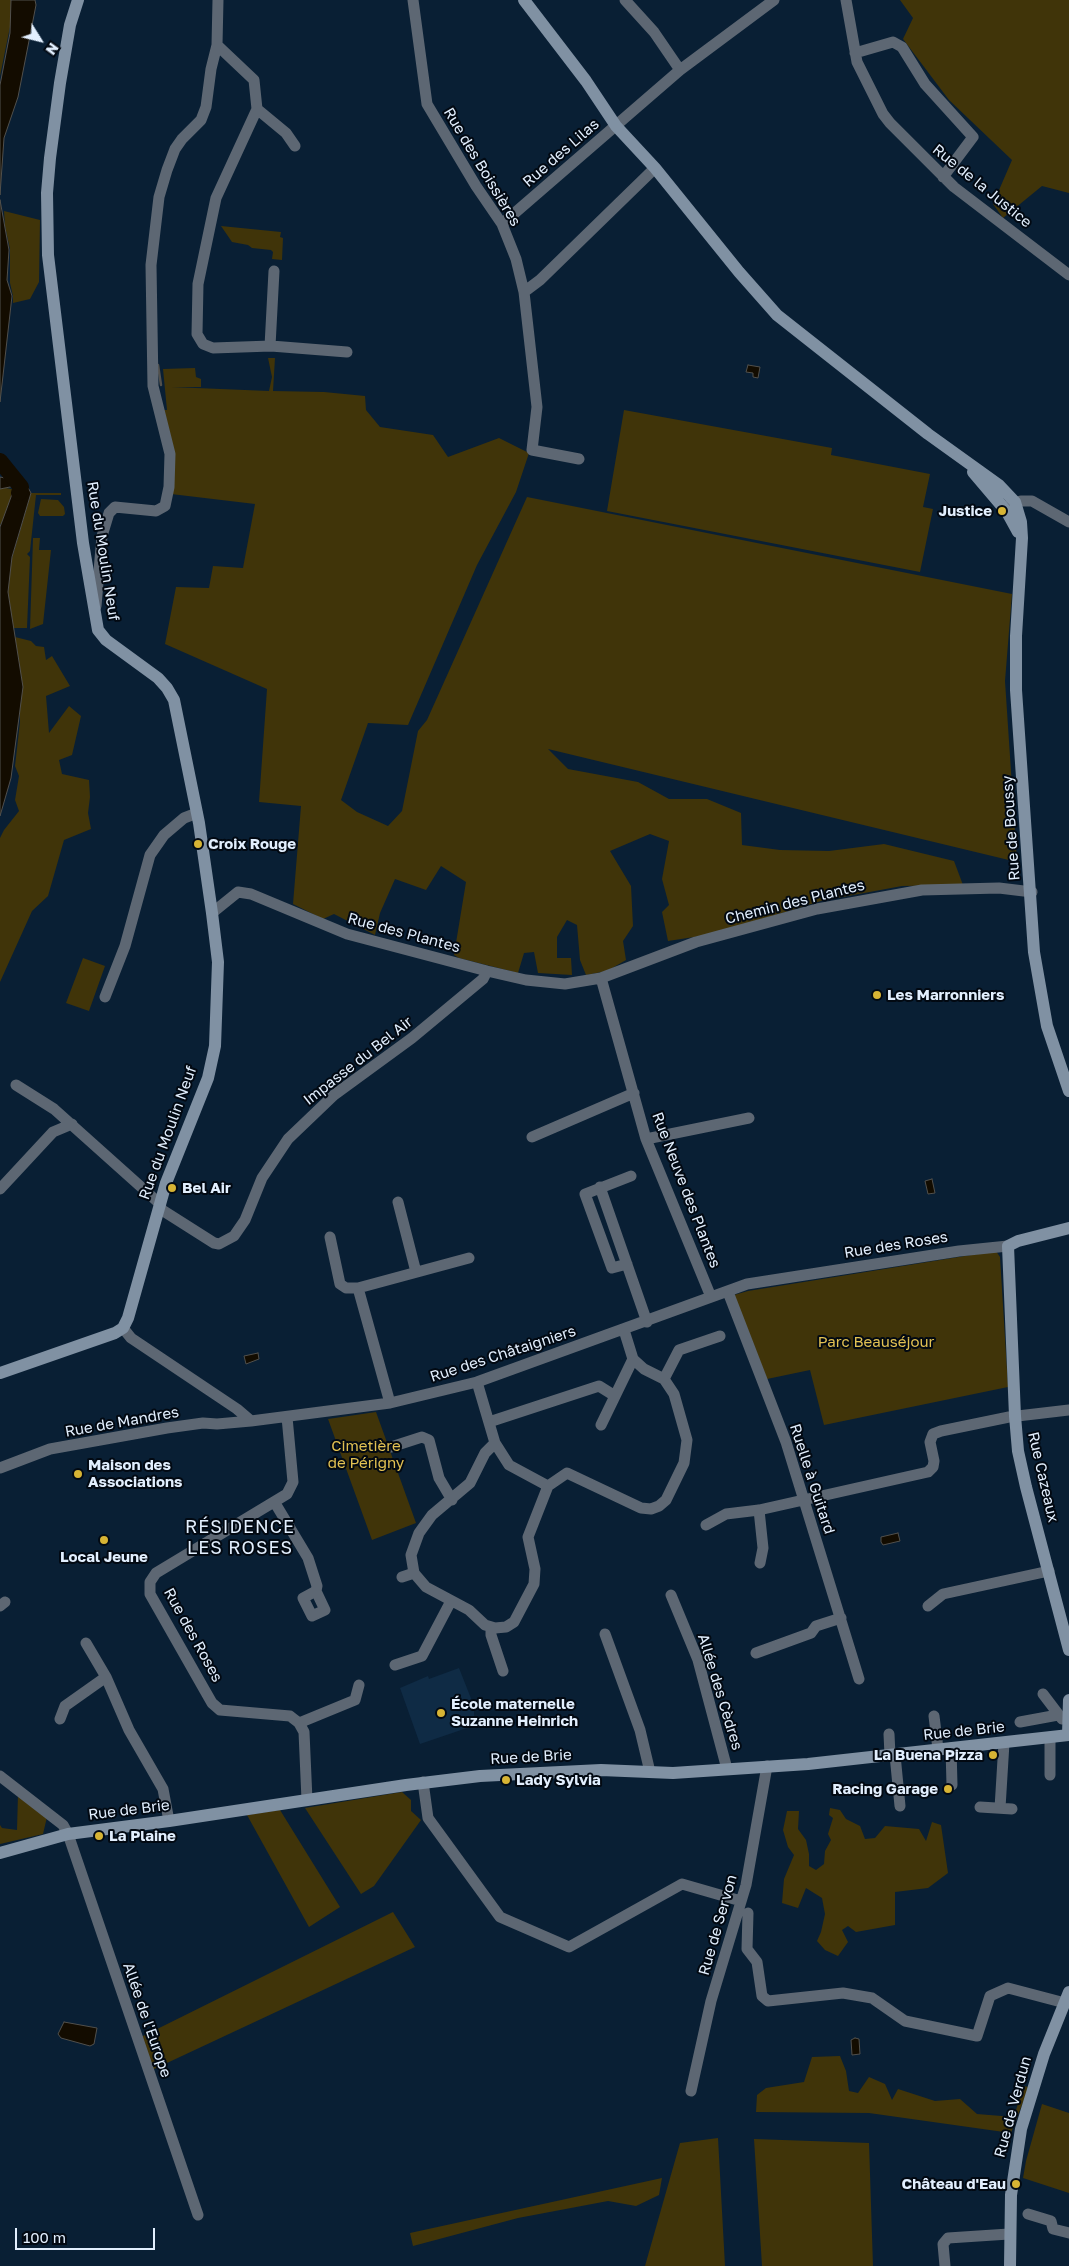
<!DOCTYPE html>
<html>
<head>
<meta charset="utf-8">
<style>
  body { margin:0 }
  #map { position:relative; width:1069px; height:2266px; overflow:hidden; background:#091f34; font-family:"Golos Text",sans-serif }
  canvas { display:block }
  .north { position:absolute; left:15px; top:15px; width:50px; height:50px; -webkit-text-stroke:4px #020912; paint-order:stroke; rotate:126deg; font-size:14px; font-weight:700; line-height:20px; text-align:center; color:#e2effe }
  .north::after { content:''; display:block; margin:auto; width:18px; height:22px; background:#e2effe; clip-path:polygon(50% 0,100% 100%,50% 72%,0 100%) }
  .scale { position:absolute; left:15px; top:2228px; width:140px; height:22px; box-sizing:border-box; border:2px solid #e2effe; border-top:0; padding-left:6px; font-size:15px; line-height:18px; white-space:nowrap; color:#e2effe; -webkit-text-stroke:4px #020912; paint-order:stroke }
</style>
</head>
<body>
<div id="map">
<canvas width="1069" height="2266"></canvas>
<div class="north">N</div>
<div class="scale">100 m</div>
</div>
<script>
const ctx = document.querySelector('canvas').getContext('2d');
ctx.lineJoin = 'round';
function paint(path, color) { ctx.fillStyle = color; ctx.fill(path, 'evenodd'); }
const shape = rows => new Path2D(rows.map(r => 'M' + r).join(''));
function stroke(path, color, width, dash) { ctx.strokeStyle = color; ctx.lineWidth = width; ctx.lineCap = dash ? 'butt' : 'round'; ctx.setLineDash(dash || []); ctx.stroke(path); }
function drawText(font, color, halo, rows, align = 'center') {
  ctx.font = font + ' "Golos Text",sans-serif'; ctx.lineWidth = 4; ctx.setLineDash([]); ctx.textBaseline = 'middle'; ctx.strokeStyle = halo; ctx.fillStyle = color; for (const [text, x, y, turn = 0] of rows) {
    ctx.save(); ctx.translate(x, y); ctx.rotate((+turn || 0) * Math.PI / 180); ctx.textAlign = isNaN(turn) ? turn : align; if (halo) ctx.strokeText(text, 0, 0); ctx.fillText(text, 0, 0); ctx.restore();
  }
}
const built = shape([
  [459,1668,474,1706,474,1720,469,1723,470,1727,420,1744,400,1688,428,1676,429,1679]
]);
const green = shape([
  [0,0,13,0,11,22,0,76],
  [900,0,1069,0,1069,193,1042,186,1003,218,993,204,1012,160,949,100,903,39,913,18],
  [4,211,40,220,39,282,30,299,13,303,13,296,10,283,10,249,5,226],
  [221,226,281,232,280,237,283,238,282,260,272,259,273,252,271,250,252,248,248,245,232,242],
  [268,358,275,358,273,391,324,392,365,396,366,410,380,427,433,435,448,457,499,438,529,453,516,492,477,565,408,725,368,723,341,800,357,812,388,826,402,811,418,731,427,720,527,497,1012,594,1005,681,1017,862,548,749,568,769,638,782,669,799,707,799,741,813,742,845,780,850,829,851,884,844,954,861,963,885,902,886,821,901,714,934,668,941,662,912,669,905,662,879,669,841,650,834,610,851,631,886,633,926,623,941,626,960,607,971,586,975,580,960,577,925,567,920,557,937,557,958,571,958,572,975,538,973,534,952,524,953,518,973,459,958,454,955,466,882,441,866,426,890,395,879,380,913,375,935,334,914,323,919,293,904,301,806,259,802,267,689,165,644,176,587,209,588,213,566,243,568,255,504,171,494,162,410,167,410,163,369,195,368,196,377,201,379,201,387,172,387,269,391,272,377],
  [624,410,832,448,831,455,930,474,923,507,933,509,920,572,607,511],
  [0,487,17,490,9,510,0,525],
  [31,493,61,493,61,495,36,495,30,551,27,554,30,557,27,628,12,628,8,592,10,565],
  [41,499,58,500,64,507,65,514,63,516,40,516,38,513],
  [33,538,40,538,39,550,51,550,43,624,30,629],
  [15,637,31,641,36,646,44,647,46,660,52,656,70,686,46,696,49,733,69,706,81,716,72,755,59,760,62,774,89,780,90,797,88,813,91,829,64,840,48,896,32,911,0,982,0,838,4,830,19,811,15,800,19,776,15,766,20,722,20,670],
  [83,958,105,966,89,1011,66,1003],
  [996,1251,1000,1257,1008,1387,824,1425,810,1370,767,1379,734,1295,748,1291],
  [376,1412,416,1523,372,1540,328,1419],
  [402,1792,411,1800,411,1811,421,1820,374,1886,361,1894,305,1808],
  [18,1794,47,1817,43,1834,0,1844,0,1825,2,1828,17,1830],
  [830,1808,840,1810,846,1819,860,1826,865,1839,875,1838,885,1826,919,1829,926,1841,932,1822,941,1825,948,1873,928,1888,895,1892,895,1925,856,1932,848,1926,842,1930,848,1942,838,1956,825,1950,817,1941,821,1932,825,1914,822,1898,806,1888,798,1908,782,1903,784,1879,794,1855,788,1847,783,1830,787,1811,799,1811,798,1829,806,1840,809,1854,809,1866,816,1870,824,1864,825,1851,831,1840,828,1834,833,1818,829,1815],
  [280,1810,340,1907,309,1927,247,1815],
  [393,1912,415,1947,152,2070,141,2037],
  [840,2056,846,2071,849,2091,858,2093,869,2077,885,2084,892,2100,898,2089,935,2101,960,2099,977,2114,1014,2117,1023,2086,1029,2087,1011,2133,869,2113,756,2112,757,2095,766,2088,804,2082,812,2057],
  [1042,2104,1069,2113,1069,2193,1023,2178,1026,2161],
  [718,2138,725,2266,645,2266,680,2143],
  [754,2139,869,2143,873,2266,762,2266],
  [662,2178,659,2195,636,2206,608,2201,518,2218,413,2246,410,2233]
]);
const water = shape([
  [11,0,35,0,36,5,18,97,4,138,0,195,0,85,10,33,11,0],
  [0,200,9,250,7,280,12,296,0,402,0,200],
  [748,365,760,367,758,378,753,377,753,373,746,372,748,365],
  [14,473,26,484,31,493,12,557,8,592,23,687,11,778,0,816,0,527,15,486,0,489,0,477,5,478,14,473],
  [932,1179,935,1193,928,1194,925,1181,932,1179],
  [258,1353,259,1359,246,1364,244,1356,258,1353],
  [898,1533,900,1541,883,1545,881,1542,881,1537,898,1533],
  [64,2022,97,2028,94,2044,90,2046,61,2038,58,2034,64,2022],
  [855,2038,859,2039,860,2054,852,2055,851,2040,855,2038]
]);
const stream = shape([
  [158,365,161,385]
]);
const river = shape([
  [0,461,21,487,19,493]
]);
const street = shape([
  [413,0,427,104,476,186,502,224,516,259,524,292,537,407,532,450,579,459],
  [625,0,654,32,680,70],
  [846,0,857,62,883,114,890,123,954,187,1069,275],
  [217,45,254,80,257,109,216,198,198,284,197,334,203,344,213,348,271,346,347,352],
  [855,53,893,42,902,47,925,84,973,137,943,177],
  [257,109,286,133,295,146],
  [502,224,680,70,774,0],
  [524,292,540,280,655,168],
  [270,346,274,271],
  [1007,506,1021,501,1032,501,1069,522],
  [96,606,102,536,109,513,115,507,156,511,165,506,169,487,170,454,153,386,151,265,159,197,167,170,175,149,182,139,201,120,206,107,211,69,217,45,218,0],
  [212,913,238,892,251,894,347,934,487,971,526,980,565,984,601,978,696,942,817,909,922,890,999,888,1032,892],
  [601,978,646,1139,711,1297],
  [105,997,125,946,150,855,164,835,184,818,197,813],
  [16,1085,54,1109,159,1203,162,1210,214,1243,219,1244,234,1236,245,1220,262,1178,288,1139,334,1095,412,1038,483,979,487,971],
  [532,1137,634,1093],
  [646,1139,749,1118],
  [600,1187,647,1322],
  [0,1189,53,1132,72,1124],
  [398,1202,416,1272],
  [330,1237,340,1284,346,1288,358,1288],
  [627,1264,612,1268,585,1194,631,1176],
  [728,1292,786,1442,859,1679],
  [123,1328,131,1338,237,1409,251,1421],
  [664,1379,679,1350,720,1336],
  [477,1382,495,1443,509,1465,548,1486],
  [390,1403,358,1288,469,1258],
  [287,1417,293,1482,287,1494,156,1573,150,1582,150,1594,204,1689,212,1703,220,1710,290,1716,299,1723,304,1732,307,1800],
  [489,1422,599,1386,615,1396],
  [601,1425,633,1359],
  [495,1443,485,1453,470,1483,432,1515,419,1533,411,1555,414,1573,426,1587,469,1610,485,1625,495,1628,506,1627,514,1622,534,1584,535,1569,528,1537,548,1486],
  [391,1447,422,1437,429,1440,439,1478,452,1500],
  [0,1468,50,1449,167,1428,203,1423,217,1424,251,1421,390,1403,477,1382,747,1284,959,1251,1008,1246],
  [548,1486,567,1473,641,1508,651,1509,659,1506,666,1500,684,1463,687,1440,674,1394,664,1379,644,1369,633,1359,624,1330],
  [275,1503,308,1558,317,1586,316,1591,303,1598,312,1616,325,1610,316,1591],
  [759,1510,763,1548,760,1563],
  [706,1525,726,1514,759,1510,928,1472,933,1467,934,1461,930,1442,933,1434,941,1431,1009,1417,1069,1410],
  [402,1577,414,1573],
  [671,1595,698,1660,727,1769],
  [0,1606,5,1602],
  [928,1606,943,1594,1049,1571],
  [491,1627,491,1635,503,1671],
  [605,1634,640,1730,650,1772],
  [86,1643,106,1677,129,1730,163,1789,169,1821],
  [756,1653,811,1633,816,1626,841,1618],
  [395,1665,422,1656,451,1601],
  [1043,1694,1062,1719],
  [934,1716,938,1749],
  [60,1719,65,1706,106,1677],
  [1020,1722,1058,1715],
  [299,1723,355,1700,359,1685],
  [889,1734,890,1755],
  [951,1748,952,1785],
  [895,1755,900,1806],
  [1050,1775,1050,1737],
  [0,1776,63,1825,68,1834,198,2215],
  [423,1782,428,1818,500,1917,569,1947,682,1884,741,1901],
  [980,1807,1012,1809],
  [1000,1808,1004,1743],
  [748,1913,747,1949,757,1962,762,1996,768,2001,843,1993,872,1998,905,2021,977,2036,990,1996,1008,1988,1065,2003],
  [691,2091,711,2001,746,1885,767,1766],
  [1028,2214,1051,2221,1053,2229,1069,2233],
  [945,2266,943,2244,948,2238,1009,2234]
]);
const secondary = shape([
  [524,0,586,81,616,126,655,168,739,272,777,315,928,434,999,485,1015,502,1021,522,1022,538,1016,636,1016,690,1034,952,1047,1026,1069,1091],
  [973,472,1007,512,1018,532],
  [1069,1228,1018,1241,1008,1246,1015,1416,1018,1451,1026,1487,1069,1650],
  [0,1373,115,1333,123,1328,128,1318,166,1183,208,1078,215,1046,218,962,212,913,199,823,174,700,167,688,158,678,106,640,98,630,83,543,48,255,47,193,50,158,60,83,70,25,78,0],
  [1068,1735,1069,1700],
  [0,1853,68,1834,169,1821,406,1785,480,1776,601,1770,673,1773,808,1764,1069,1735],
  [1010,2266,1011,2195,1021,2129,1044,2054,1069,1992]
]);
const markers = [
  [1002,511,5,"#d7b434"],
  [198,844,5,"#d7b434"],
  [877,995,5,"#d7b434"],
  [172,1188,5,"#d7b434"],
  [78,1474,5,"#d7b434"],
  [104,1540,5,"#d7b434"],
  [441,1713,5,"#d7b434"],
  [993,1755,5,"#d7b434"],
  [506,1780,5,"#d7b434"],
  [948,1789,5,"#d7b434"],
  [99,1836,5,"#d7b434"],
  [1016,2184,5,"#d7b434"]
];
const streetNames = [
  ["Rue des Lilas",561,153,-41],
  ["Rue des Boissières",482,167,59],
  ["Rue de la Justice",982,186,39],
  ["Rue du Moulin Neuf",103,551,81],
  ["Rue de Boussy",1011,828,-94],
  ["Chemin des Plantes",795,902,-14],
  ["Rue des Plantes",404,933,15],
  ["Impasse du Bel Air",358,1061,-38],
  ["Rue du Moulin Neuf",168,1133,-70],
  ["Rue Neuve des Plantes",686,1190,69],
  ["Rue des Roses",896,1245,-9],
  ["Rue des Châtaigniers",503,1354,-18],
  ["Rue de Mandres",122,1422,-10],
  ["Rue Cazeaux",1043,1477,77],
  ["Ruelle à Guitard",812,1479,72],
  ["Rue des Roses",193,1635,61],
  ["Allée des Cèdres",720,1692,73],
  ["Rue de Brie",964,1731,-6],
  ["Rue de Brie",531,1757,-3],
  ["Rue de Brie",129,1810,-7],
  ["Rue de Servon",718,1925,-74],
  ["Allée de l'Europe",147,2020,71],
  ["Rue de Verdun",1013,2107,-75]
];
const poiNames = [
  ["Justice",992,511,"right"],
  ["Croix Rouge",208,844],
  ["Les Marronniers",887,995],
  ["Bel Air",182,1188],
  ["Maison des",88,1465],
  ["Associations",88,1482],
  ["Local Jeune",104,1557,"center"],
  ["École maternelle",451,1704],
  ["Suzanne Heinrich",451,1721],
  ["La Buena Pizza",983,1755,"right"],
  ["Lady Sylvia",516,1780],
  ["Racing Garage",938,1789,"right"],
  ["La Plaine",109,1836],
  ["Château d'Eau",1006,2184,"right"]
];
const parkNames = [
  ["Parc Beauséjour",876,1342],
  ["Cimetière",366,1446],
  ["de Périgny",366,1463]
];
const quarterNames = [
  ["RÉSIDENCE",240,1527],
  ["LES ROSES",240,1548]
];
paint(built, '#0f2b45');
paint(green, '#403409');
paint(water, '#130c00');
stroke(water, '#51504c', 1);
stroke(stream, '#51504c', 2.5);
stroke(river, '#130c00', 16);
stroke(street, '#5d6773', 11);
stroke(secondary, '#8091a3', 12);
for (const [x, y, r, color] of markers) { const dot = new Path2D(); dot.arc(x, y, r, 0, 2 * Math.PI); ctx.fillStyle = color; ctx.fill(dot); stroke(dot, '#020912', 2); }
drawText('15px', '#e2effe', '#020912', streetNames);
drawText('bold 15px', '#e2effe', '#020912', poiNames, 'left');
drawText('15px', '#e3c253', '#020912', parkNames);
ctx.letterSpacing = '1px';
drawText('18px', '#e2effe', '#020912', quarterNames);
ctx.letterSpacing = '0px';
</script>
</body>
</html>
